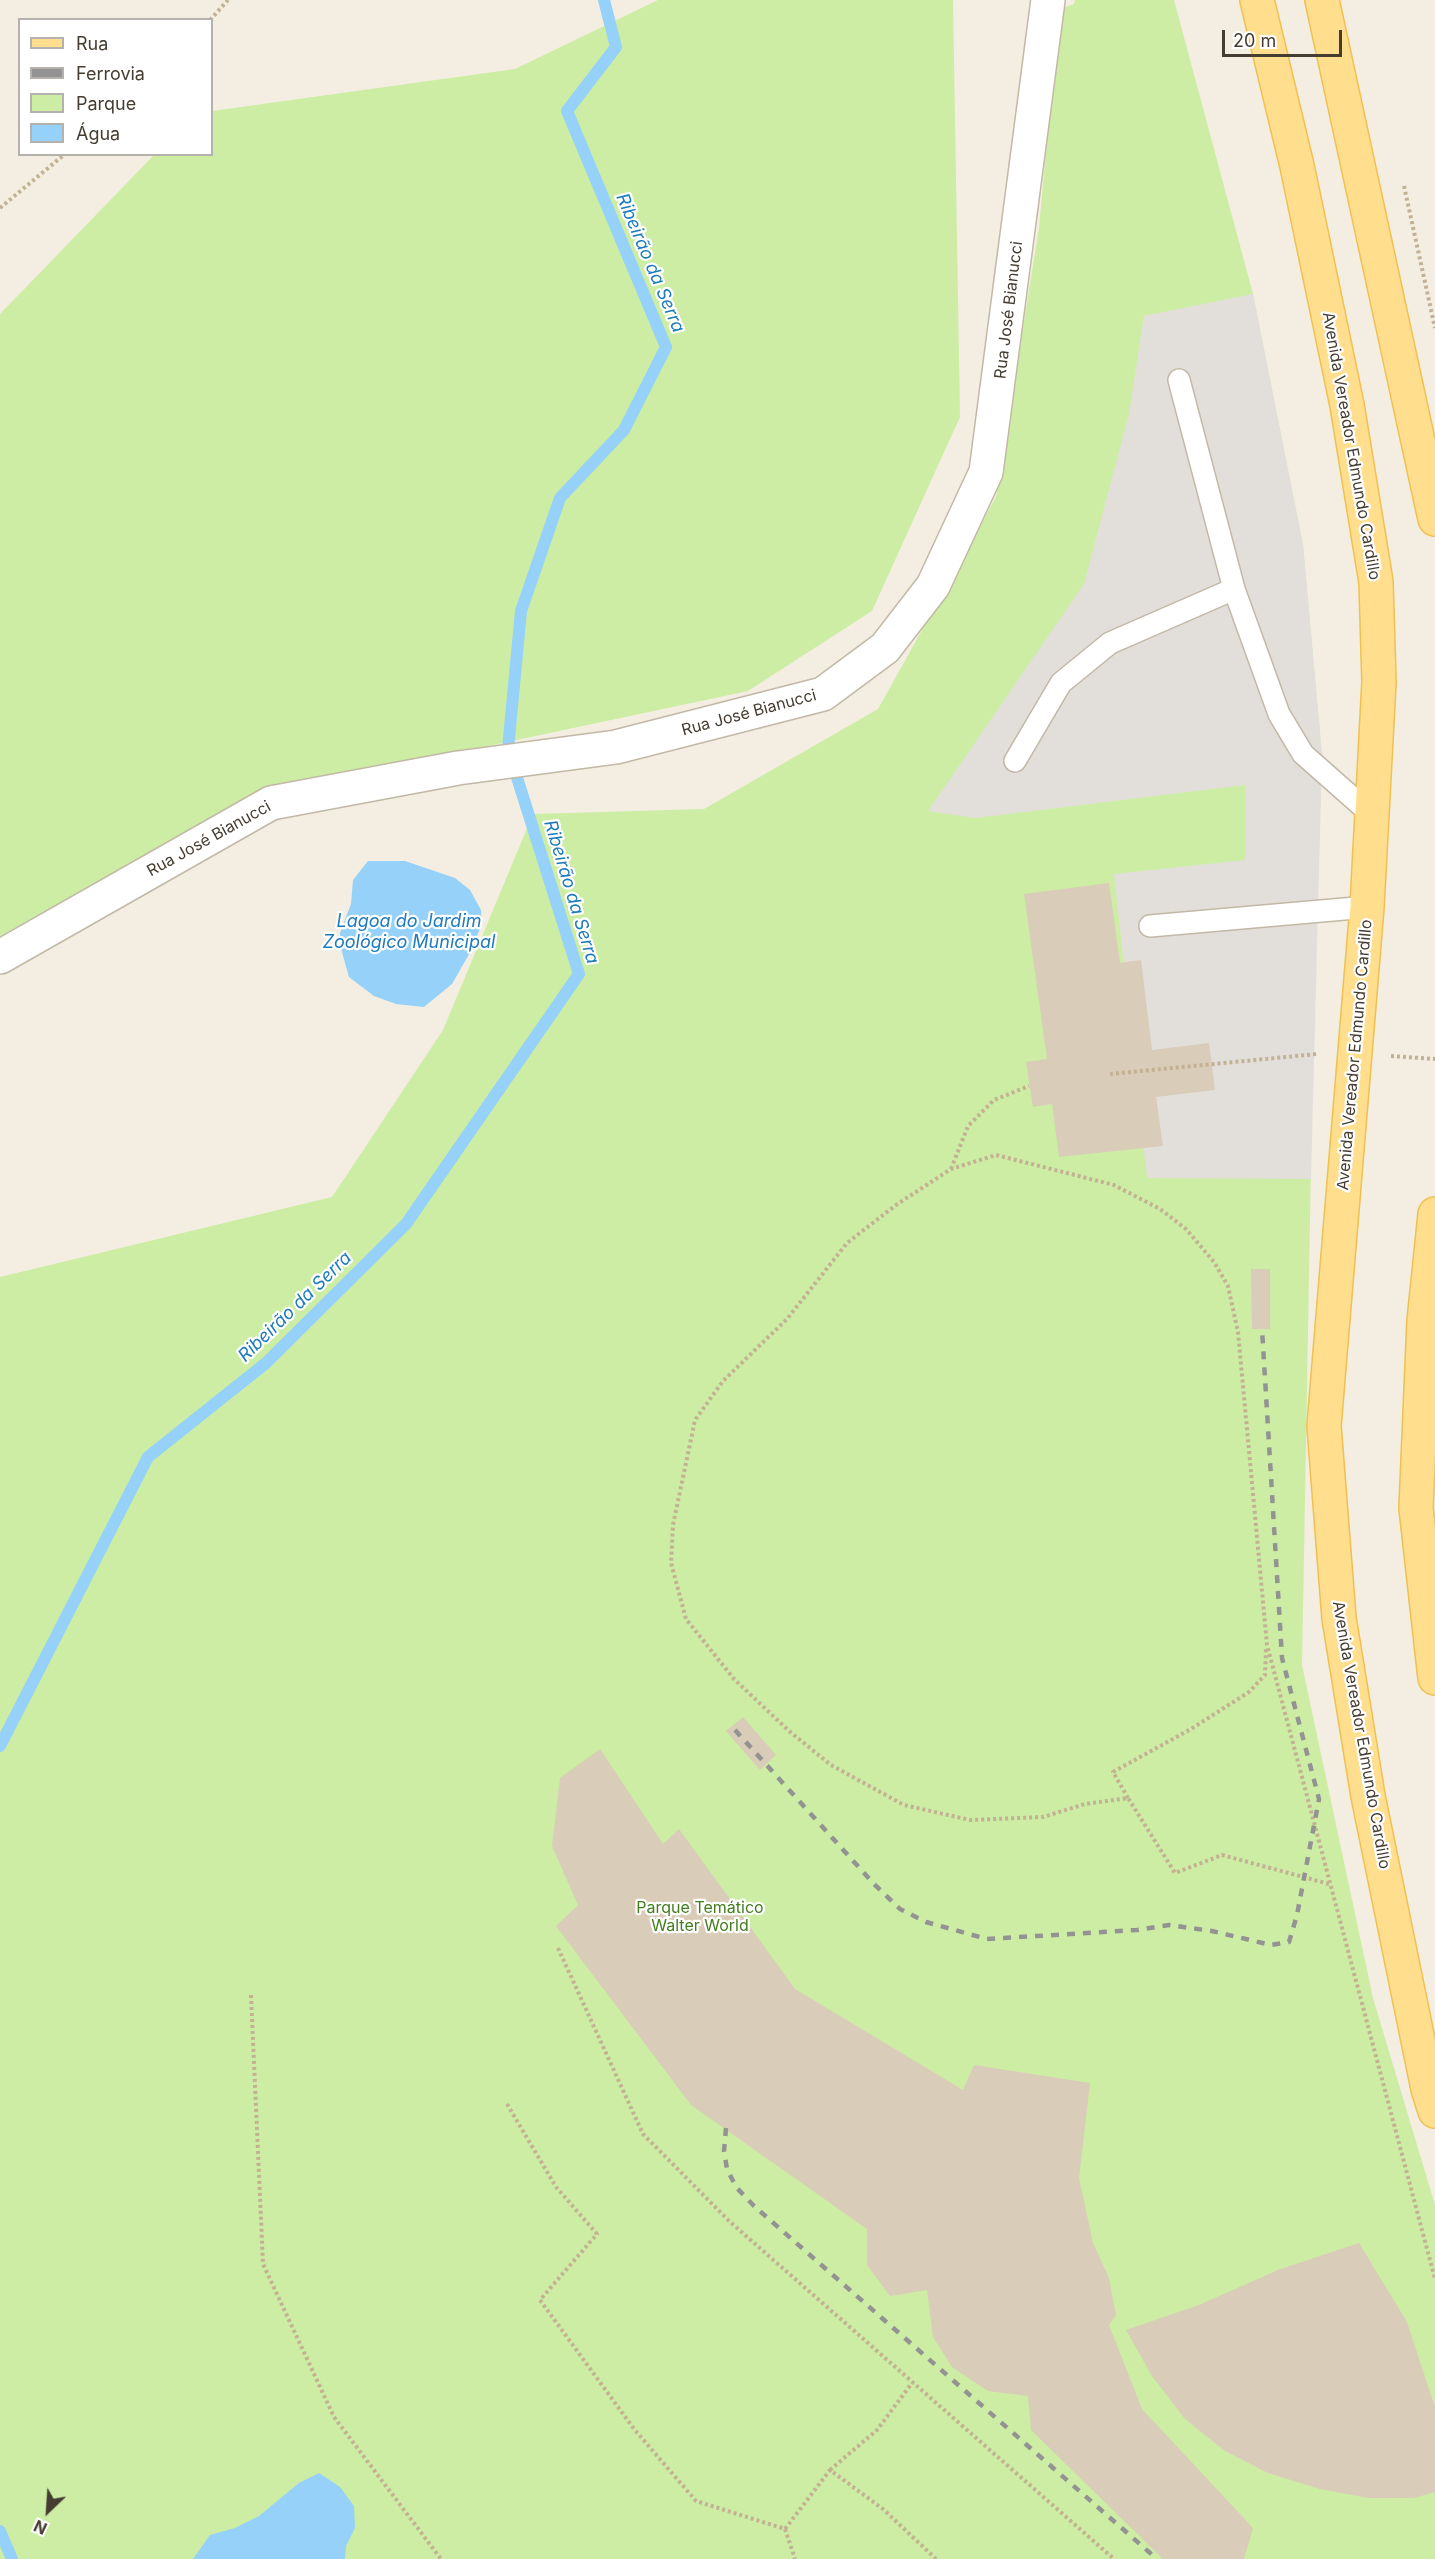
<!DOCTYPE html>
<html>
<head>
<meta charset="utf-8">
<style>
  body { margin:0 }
  #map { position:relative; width:1435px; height:2559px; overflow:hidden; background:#f3eee1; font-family:Inter,sans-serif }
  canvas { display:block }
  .legend { position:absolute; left:18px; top:18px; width:195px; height:138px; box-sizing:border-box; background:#fff; border:2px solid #b5b1ad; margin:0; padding:8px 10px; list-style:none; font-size:18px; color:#453d32 }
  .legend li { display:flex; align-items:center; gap:12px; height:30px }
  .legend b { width:30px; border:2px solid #b5b1ad }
  .north { position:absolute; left:18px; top:2481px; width:60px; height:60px; -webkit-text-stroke:4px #fff; paint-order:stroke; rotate:205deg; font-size:16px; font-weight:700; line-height:24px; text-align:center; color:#453d32 }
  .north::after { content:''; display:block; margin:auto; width:21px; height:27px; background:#453d32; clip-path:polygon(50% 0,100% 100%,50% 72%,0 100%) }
  .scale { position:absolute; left:1222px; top:30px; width:120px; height:27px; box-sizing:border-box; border:3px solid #453d32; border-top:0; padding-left:8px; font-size:18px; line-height:21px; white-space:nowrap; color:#453d32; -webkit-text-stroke:4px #fff; paint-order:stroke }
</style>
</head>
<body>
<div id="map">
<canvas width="1435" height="2559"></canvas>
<ul class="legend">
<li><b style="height:8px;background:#ffde8e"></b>Rua</li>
<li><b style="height:8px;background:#939393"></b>Ferrovia</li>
<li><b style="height:16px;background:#cdeda4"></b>Parque</li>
<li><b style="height:16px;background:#95d1f8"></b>Água</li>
</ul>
<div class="north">N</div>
<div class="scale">20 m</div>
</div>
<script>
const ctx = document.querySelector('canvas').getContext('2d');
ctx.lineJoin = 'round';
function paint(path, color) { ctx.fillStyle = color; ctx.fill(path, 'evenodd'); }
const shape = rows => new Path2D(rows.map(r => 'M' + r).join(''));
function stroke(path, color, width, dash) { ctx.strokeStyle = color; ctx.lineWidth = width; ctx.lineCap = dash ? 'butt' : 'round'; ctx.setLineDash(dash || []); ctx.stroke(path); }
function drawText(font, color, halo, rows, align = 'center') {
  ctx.font = font + ' Inter,sans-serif'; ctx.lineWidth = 4.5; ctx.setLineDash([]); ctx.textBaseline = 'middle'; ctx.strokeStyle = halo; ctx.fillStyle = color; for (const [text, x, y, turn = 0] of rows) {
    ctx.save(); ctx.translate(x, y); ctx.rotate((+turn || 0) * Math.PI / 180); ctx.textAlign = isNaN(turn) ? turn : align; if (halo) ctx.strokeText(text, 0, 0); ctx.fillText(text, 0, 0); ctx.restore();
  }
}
const green = shape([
  [658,0,953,0,960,417,872,611,748,691,446,755,269,789,0,936,0,314,154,155,212,154,212,111,515,69],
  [1075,0,1174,0,1253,294,1303,545,1322,755,1313,1054,1302,1665,1373,1998,1435,2205,1435,2559,0,2559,0,1277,332,1197,443,1030,533,814,704,809,878,709,996,497,1039,228,1059,9,1074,4]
]);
const parking = shape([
  [1253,294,1303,545,1322,755,1311,1179,1147,1178,1114,874,1245,860,1245,785,975,818,928,811,1084,584,1129,414,1144,316]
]);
const water = shape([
  [368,861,405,861,455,878,470,890,481,910,482,923,472,949,452,984,424,1007,396,1004,374,996,349,977,340,945,340,933,351,904,353,880],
  [319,2473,340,2487,354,2506,355,2528,346,2546,345,2559,193,2559,210,2535,235,2528,259,2516,299,2483]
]);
const stream = shape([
  [0,1746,148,1457,266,1363,406,1224,579,974,508,749,521,611,560,498,624,430,666,347,567,111,616,47,604,0],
  [0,2531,12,2559]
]);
const building = shape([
  [1109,883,1120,963,1141,960,1152,1050,1209,1043,1215,1090,1156,1097,1163,1146,1059,1157,1052,1104,1033,1107,1026,1062,1047,1059,1024,894],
  [1251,1269,1270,1269,1270,1329,1252,1329],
  [743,1717,776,1755,760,1770,726,1731],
  [600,1749,663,1844,679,1829,795,1989,963,2090,974,2065,1090,2083,1079,2178,1093,2243,1109,2278,1116,2315,1109,2325,1142,2409,1253,2528,1244,2559,1163,2559,1031,2430,1028,2396,988,2391,952,2367,933,2337,927,2290,890,2296,867,2265,867,2229,691,2105,556,1926,578,1905,552,1846,560,1778],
  [1359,2243,1407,2322,1435,2407,1435,2492,1414,2498,1368,2498,1320,2489,1268,2473,1225,2451,1185,2419,1152,2376,1126,2330,1199,2305,1278,2270]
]);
const path = shape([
  [210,20,228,0],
  [1404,186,1435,328],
  [0,208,65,154],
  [1391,1056,1435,1059],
  [1110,1074,1317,1054],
  [951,1169,968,1126,994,1100,1029,1086],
  [1128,1798,1113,1772,1191,1729,1249,1692,1265,1675,1266,1648],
  [1329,1884,1222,1855,1175,1873,1128,1798,1085,1804,1043,1817,970,1820,904,1805,831,1765,789,1731,734,1679,686,1619,671,1563,673,1525,695,1420,723,1381,787,1319,847,1243,896,1205,951,1169,996,1155,1114,1185,1160,1209,1186,1229,1214,1262,1228,1286,1238,1332,1267,1645,1435,2279],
  [558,1948,643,2134,729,2221,1114,2559],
  [251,1995,263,2264,334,2417,441,2559],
  [507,2104,556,2187,597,2234,540,2300,634,2429,696,2501,785,2529,830,2470,883,2509,936,2559],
  [830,2470,877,2430,912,2383],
  [785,2529,795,2559]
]);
const lane = shape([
  [1179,380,1234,589,1279,714,1303,754,1372,815],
  [1015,761,1061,683,1110,643,1234,589],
  [1150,926,1367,907]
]);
const street = shape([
  [0,957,271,803,458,768,616,747,823,694,885,648,933,586,986,472,1048,0]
]);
const primary = shape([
  [1257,0,1297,166,1347,405,1376,582,1379,682,1367,907,1324,1426,1339,1618,1368,1796,1428,2089,1435,2111],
  [1322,0,1435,519],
  [1435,1214,1424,1321,1416,1508,1435,1678]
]);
const rail = shape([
  [735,1730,874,1884,900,1909,926,1922,987,1939,1137,1930,1169,1925,1212,1931,1271,1945,1289,1942,1297,1915,1319,1799,1282,1658,1262,1329],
  [726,2128,724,2151,727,2169,736,2187,754,2206,1157,2559]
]);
const streetNames = [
  ["Rua José Bianucci",1009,310,-83],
  ["Avenida Vereador Edmundo Cardillo",1351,446,80],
  ["Rua José Bianucci",749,713,-15],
  ["Rua José Bianucci",209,839,-29],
  ["Avenida Vereador Edmundo Cardillo",1355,1055,-85],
  ["Avenida Vereador Edmundo Cardillo",1361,1735,80]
];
const parkNames = [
  ["Parque Temático",700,1908],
  ["Walter World",700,1926]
];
const waterNames = [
  ["Ribeirão da Serra",650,263,67],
  ["Ribeirão da Serra",571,892,73],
  ["Lagoa do Jardim",409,922],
  ["Zoológico Municipal",409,943],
  ["Ribeirão da Serra",295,1307,-44]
];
paint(green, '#cdeda4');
paint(parking, '#e2dfdb');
paint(water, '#95d1f8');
stroke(stream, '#95d1f8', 12);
paint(building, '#d9ccb8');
stroke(lane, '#c2b8a6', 24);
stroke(street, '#c2b8a6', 36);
stroke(primary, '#f1c051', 36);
stroke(path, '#c3b193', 4, [3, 3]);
stroke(lane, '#fff', 21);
stroke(street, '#fff', 33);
stroke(primary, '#ffde8e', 33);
stroke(rail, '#939393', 4.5, [8, 8]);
drawText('16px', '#453d32', '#fff', streetNames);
drawText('16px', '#437d1f', '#fff', parkNames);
drawText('italic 18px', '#1f7bbc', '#fff', waterNames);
</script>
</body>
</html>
